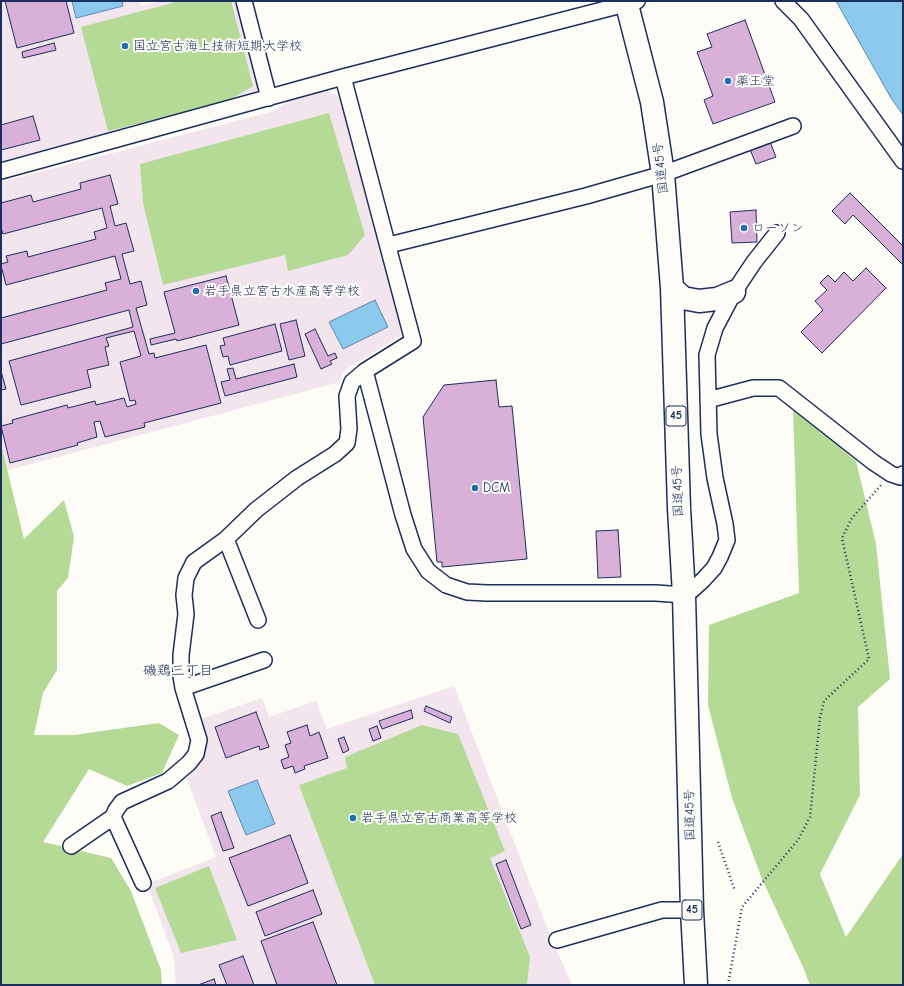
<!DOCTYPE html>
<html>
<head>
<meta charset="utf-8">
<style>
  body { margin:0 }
  #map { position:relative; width:904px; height:986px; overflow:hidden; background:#fdfcf7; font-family:"Comic Neue",sans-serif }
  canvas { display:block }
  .frame { position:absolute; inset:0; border:2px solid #1b2f5e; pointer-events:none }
</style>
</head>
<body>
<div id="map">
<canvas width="904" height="986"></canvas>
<div class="frame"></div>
</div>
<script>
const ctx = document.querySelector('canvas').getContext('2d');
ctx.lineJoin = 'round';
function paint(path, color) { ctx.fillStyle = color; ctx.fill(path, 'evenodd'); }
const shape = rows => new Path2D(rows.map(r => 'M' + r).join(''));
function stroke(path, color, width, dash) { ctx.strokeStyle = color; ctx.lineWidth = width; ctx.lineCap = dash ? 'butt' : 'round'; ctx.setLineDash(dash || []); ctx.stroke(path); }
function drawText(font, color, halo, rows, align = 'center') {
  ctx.font = font + ' "Comic Neue","Klee One",sans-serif'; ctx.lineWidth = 4; ctx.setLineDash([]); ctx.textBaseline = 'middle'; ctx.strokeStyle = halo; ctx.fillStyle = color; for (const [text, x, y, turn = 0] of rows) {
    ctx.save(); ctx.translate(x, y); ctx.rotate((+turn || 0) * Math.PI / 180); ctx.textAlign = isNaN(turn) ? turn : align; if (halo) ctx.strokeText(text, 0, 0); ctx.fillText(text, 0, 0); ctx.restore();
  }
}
const built = shape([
  [1,1,139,1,141,6,160,1,237,1,259,86,253,95,1,164],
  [324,88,341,98,402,335,344,371,340,382,1,472,1,182,274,111,295,97],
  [454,686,550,935,572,985,176,985,173,955,147,884,216,857,187,779,206,746,200,719,262,698,269,717,316,701,327,729]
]);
const green = shape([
  [180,1,231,1,253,86,226,102,108,131,81,27],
  [329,113,365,235,348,255,288,271,285,255,163,285,143,203,140,164],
  [793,407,856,461,876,544,890,679,858,707,860,795,820,874,846,937,903,854,903,985,810,985,803,967,762,879,732,798,708,705,709,625,799,593],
  [1,444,24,539,64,500,74,537,68,578,57,591,57,670,43,693,34,735,74,735,159,723,179,735,162,773,127,786,89,769,43,842,111,858,131,891,161,970,162,985,1,985],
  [422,725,458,734,505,851,490,858,530,957,527,985,375,985,299,785,347,768,345,757],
  [209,866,237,940,181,953,155,888]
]);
const water = shape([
  [72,1,122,1,123,6,76,18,72,1],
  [836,1,903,1,903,115,891,98,836,1],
  [375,300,388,327,343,349,329,322,375,300],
  [257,780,275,824,246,835,228,791,257,780]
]);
const building = shape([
  [5,1,66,1,74,33,17,48,5,1],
  [745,20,775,102,713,124,704,100,713,96,697,52,712,47,707,34,745,20],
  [54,43,56,50,23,58,22,52,54,43],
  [33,116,40,140,1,150,1,125,33,116],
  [769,139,776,157,756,164,749,147,769,139],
  [110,175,118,204,110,206,115,226,126,223,134,251,122,254,130,284,141,281,147,305,136,308,149,354,154,353,155,358,206,345,221,403,144,423,145,427,105,437,100,421,94,422,97,437,77,443,78,445,10,463,1,426,13,423,12,420,67,405,68,408,95,401,96,405,124,398,127,407,136,404,135,400,130,401,120,362,141,356,134,331,106,338,109,346,105,347,109,365,87,370,91,387,21,405,9,361,133,327,129,310,1,344,1,318,107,290,105,283,121,279,115,256,6,285,2,269,1,270,1,264,8,262,6,256,27,251,28,257,96,239,94,232,107,228,102,208,3,234,1,228,1,203,31,195,33,202,81,189,80,183,110,175],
  [850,193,903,246,903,265,853,215,845,224,832,211,850,193],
  [756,210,757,242,732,243,730,212,756,210],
  [866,268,886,288,822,353,801,332,823,310,815,301,827,290,820,283,828,275,835,282,844,272,853,281,866,268],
  [226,276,239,325,177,341,176,339,151,345,150,339,175,333,164,292,226,276],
  [296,320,305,356,289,360,280,324,296,320],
  [275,324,282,351,230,365,228,356,223,357,220,346,225,345,223,338,275,324],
  [315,329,328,356,335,353,337,358,330,361,332,364,321,369,305,334,315,329],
  [294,364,297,377,225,396,221,382,230,380,227,369,233,368,236,379,294,364],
  [1,371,6,389,1,390,1,371],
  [496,380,499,407,512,406,527,559,442,567,442,562,437,562,423,417,444,385,496,380],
  [618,530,621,577,598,578,596,531,618,530],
  [426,706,452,717,450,723,424,711,426,706],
  [411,710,413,718,382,729,379,721,411,710],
  [256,712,269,747,260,750,259,746,226,758,215,727,256,712],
  [307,725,310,736,319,732,328,758,304,766,305,769,295,773,293,766,284,769,281,760,289,757,285,745,291,743,287,732,307,725],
  [377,726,381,738,373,741,369,729,377,726],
  [344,737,349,750,343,753,338,739,344,737],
  [221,812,234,848,223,851,211,816,221,812],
  [290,835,308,883,248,906,229,858,290,835],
  [506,860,531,925,521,929,496,864,506,860],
  [313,890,322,914,265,936,256,912,313,890],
  [313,922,337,985,277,985,261,941,313,922],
  [243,956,254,985,227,985,219,965,243,956],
  [214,979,216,985,198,985,214,979]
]);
const path = shape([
  [718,842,735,891],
  [728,985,742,907,798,840,810,817,820,718,824,701,869,659,842,538,852,518,882,484]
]);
const minor = shape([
  [244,1,269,98],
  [783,1,801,19,903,161],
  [343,77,413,341,365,371,403,515,414,549,428,571,446,585,467,592,487,593,656,593,684,595,692,590,703,580,714,568,720,557,727,540,725,524,715,478,709,434,707,355,715,328,734,292,754,262,777,233],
  [1,171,343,77,637,1],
  [389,245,586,196,663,174,793,126],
  [708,400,753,388,779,388,873,462,891,474,900,477,903,474],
  [226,539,258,620],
  [183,688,264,660],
  [113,817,143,883],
  [71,846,113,817,116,810,122,802,168,781,189,763,196,754,199,740,183,688,181,676,181,655,186,614,184,595,186,578,194,562,226,539,256,510,297,478,335,454,347,443,349,429,347,396,352,382,365,371],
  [557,940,662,910,692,910]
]);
const highway = shape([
  [626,1,652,102,663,174,672,288,679,508,684,595,692,910,696,985],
  [672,288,683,298,699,301,717,299,734,292]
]);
const markers = [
  [125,46,4,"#1f6fb2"],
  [728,81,4,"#1f6fb2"],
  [744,228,4,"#1f6fb2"],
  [196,291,4,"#1f6fb2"],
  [475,488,4,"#1f6fb2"],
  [353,818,4,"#1f6fb2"]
];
const shields = [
  [676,416,20],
  [692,910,20]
];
const shieldNames = [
  ["45",676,416],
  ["45",692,910]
];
const poiNames = [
  ["国立宮古海上技術短期大学校",133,46],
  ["薬王堂",736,81],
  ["ローソン",752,228],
  ["岩手県立宮古水産高等学校",204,291],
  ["DCM",483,488],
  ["岩手県立宮古商業高等学校",361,818]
];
const streetNames = [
  ["国道45号",661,168,-97],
  ["国道45号",678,491,-92],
  ["国道45号",690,815,-91]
];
const neighbourhoodNames = [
  ["磯鶏三丁目",178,671]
];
paint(built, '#f2e5ed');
paint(green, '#b4da95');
paint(water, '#8dc8ed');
stroke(water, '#5f8bb4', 1);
paint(building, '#d9b0d7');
stroke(building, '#1b2f5e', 1);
stroke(minor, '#1b2f5e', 18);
stroke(highway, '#1b2f5e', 25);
stroke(path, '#1b2f5e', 2.5, [1, 3]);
stroke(minor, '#fdfcf7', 15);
stroke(highway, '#fdfcf7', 22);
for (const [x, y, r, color] of markers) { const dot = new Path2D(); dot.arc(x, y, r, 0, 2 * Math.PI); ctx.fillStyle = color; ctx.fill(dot); stroke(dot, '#fdfcf7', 1.5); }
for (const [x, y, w] of shields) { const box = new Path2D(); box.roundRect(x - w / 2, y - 10, w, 20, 3); ctx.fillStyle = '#fdfcf7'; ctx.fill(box); stroke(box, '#1b2f5e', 1); }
drawText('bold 12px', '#1b2f5e', null, shieldNames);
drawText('13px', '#1b2f5e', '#fdfcf7', poiNames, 'left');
drawText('13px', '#1b2f5e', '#fdfcf7', streetNames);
drawText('14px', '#1b2f5e', '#fdfcf7', neighbourhoodNames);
</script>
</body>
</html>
